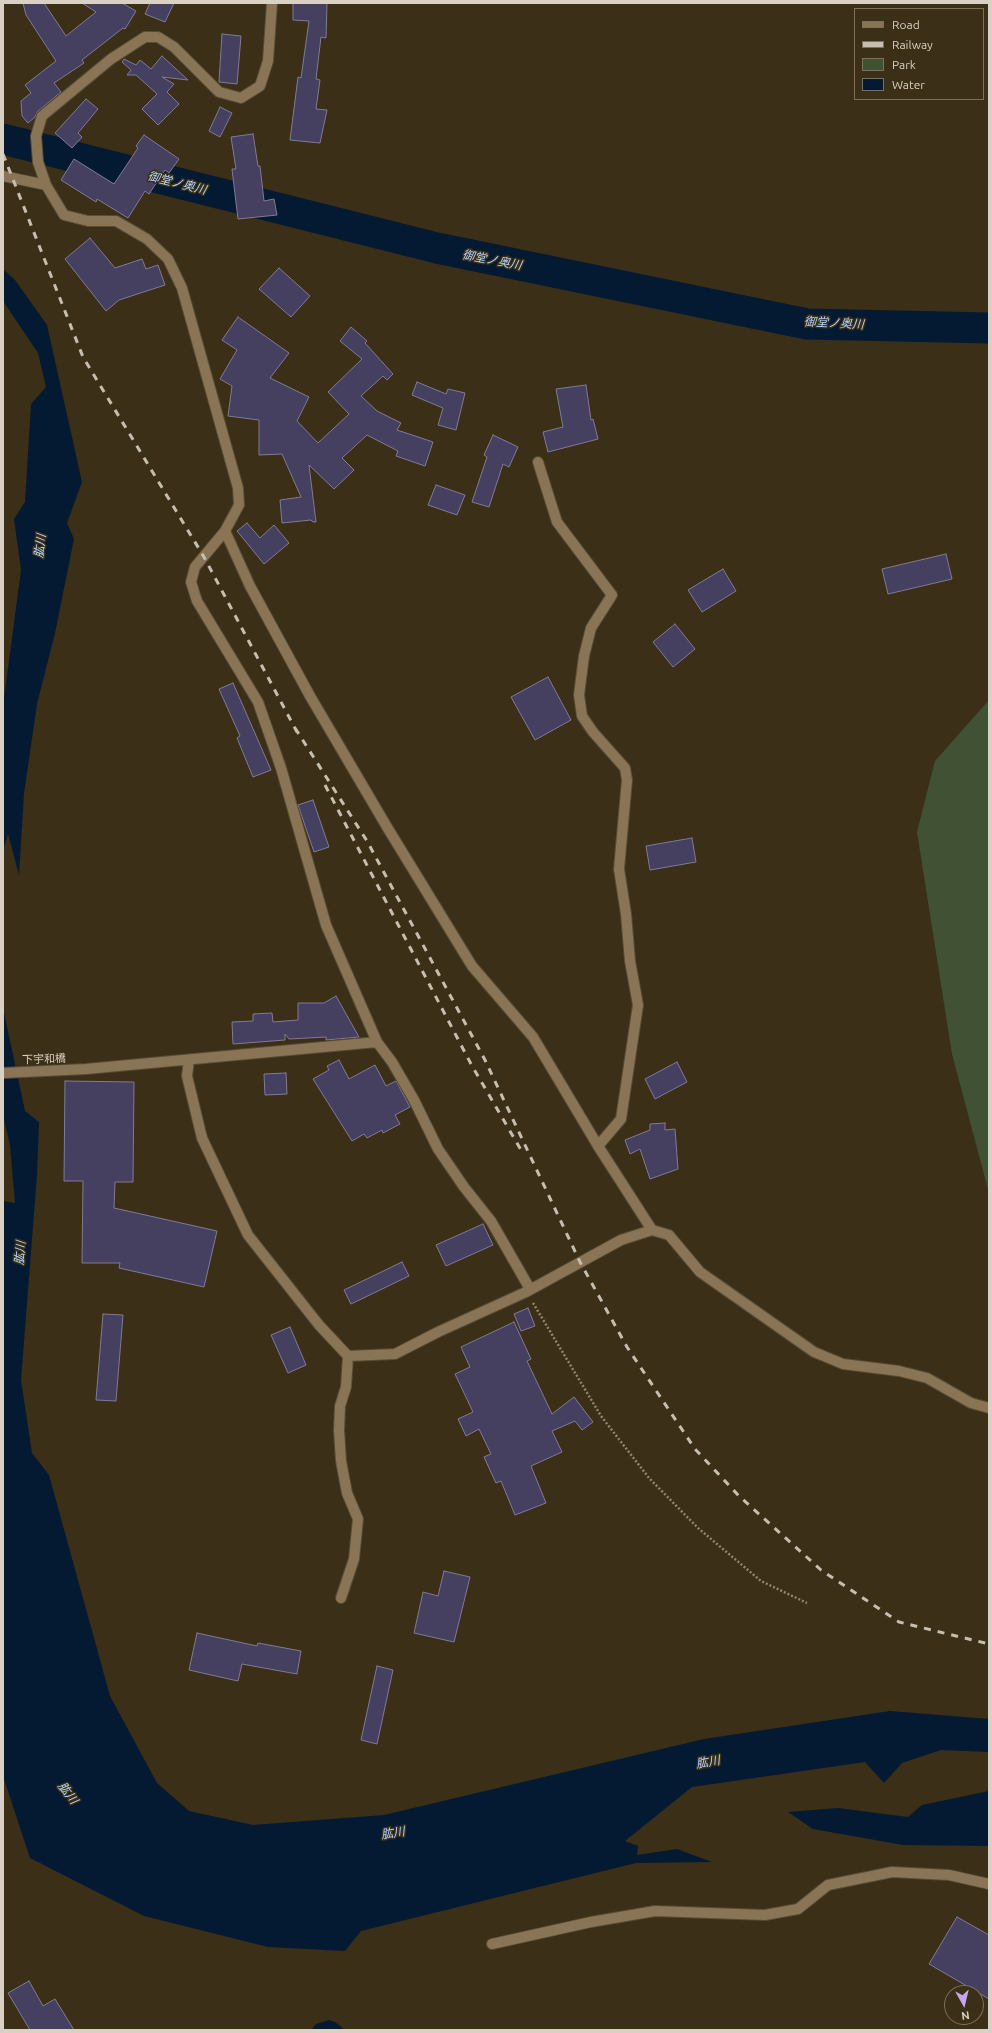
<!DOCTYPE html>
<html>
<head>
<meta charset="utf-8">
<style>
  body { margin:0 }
  #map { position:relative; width:992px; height:2033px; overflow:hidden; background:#3b2f17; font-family:Ubuntu,sans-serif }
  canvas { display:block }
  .frame { position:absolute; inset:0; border:4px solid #d9d1c3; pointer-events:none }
  .legend { position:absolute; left:854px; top:8px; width:130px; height:92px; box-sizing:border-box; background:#3b2f17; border:1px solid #7a705c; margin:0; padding:5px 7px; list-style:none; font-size:12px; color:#d9d1c3 }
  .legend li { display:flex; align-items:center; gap:8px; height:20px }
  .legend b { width:20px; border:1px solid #7a705c }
  .north { position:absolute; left:944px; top:1985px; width:40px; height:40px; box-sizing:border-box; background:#3b2f17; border:1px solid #7a705c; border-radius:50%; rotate:172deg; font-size:11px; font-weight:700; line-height:16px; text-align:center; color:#d9d1c3 }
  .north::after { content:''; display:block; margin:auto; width:14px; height:18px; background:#c8a5ee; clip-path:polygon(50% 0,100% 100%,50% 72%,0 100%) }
</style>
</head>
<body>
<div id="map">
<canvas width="992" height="2033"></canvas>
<div class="frame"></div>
<ul class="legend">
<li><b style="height:5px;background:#897555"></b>Road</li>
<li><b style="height:5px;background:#c6beaf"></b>Railway</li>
<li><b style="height:11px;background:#405233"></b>Park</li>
<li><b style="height:11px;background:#041a32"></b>Water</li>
</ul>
<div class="north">N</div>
</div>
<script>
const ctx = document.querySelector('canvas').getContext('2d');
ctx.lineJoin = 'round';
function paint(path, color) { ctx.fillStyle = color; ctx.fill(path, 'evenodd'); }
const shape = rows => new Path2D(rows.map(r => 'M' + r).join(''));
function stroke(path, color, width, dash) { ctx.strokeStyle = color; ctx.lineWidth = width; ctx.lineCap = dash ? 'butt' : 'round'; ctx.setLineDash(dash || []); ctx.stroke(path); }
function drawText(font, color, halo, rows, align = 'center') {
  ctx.font = font + ' Ubuntu,"Noto Sans JP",sans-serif'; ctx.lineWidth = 3; ctx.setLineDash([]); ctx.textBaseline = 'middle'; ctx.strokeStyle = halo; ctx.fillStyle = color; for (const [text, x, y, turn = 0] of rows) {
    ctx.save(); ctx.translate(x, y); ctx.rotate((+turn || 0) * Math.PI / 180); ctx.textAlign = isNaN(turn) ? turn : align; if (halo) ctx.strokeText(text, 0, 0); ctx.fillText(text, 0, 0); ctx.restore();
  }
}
const green = shape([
  [989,700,989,1193,952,1054,917,832,935,761]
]);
const water = shape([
  [3,269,15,280,47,325,82,482,67,523,74,539,55,633,37,704,24,794,19,875,8,834,3,850,3,706,21,570,14,519,25,502,31,404,46,387,38,353,3,301],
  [3,1008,25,1111,39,1122,37,1175,21,1380,32,1453,49,1475,110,1696,157,1783,189,1811,253,1825,384,1815,704,1739,890,1711,989,1719,989,1752,941,1750,902,1763,884,1783,865,1762,692,1787,625,1841,638,1846,637,1855,677,1849,712,1862,636,1863,361,1931,345,1951,268,1947,144,1916,30,1858,3,1776,3,1201,15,1203,10,1145,3,1115],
  [989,1791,989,1846,903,1845,813,1829,788,1812,838,1808,908,1817,922,1805],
  [329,2020,335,2022,345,2030,311,2030,316,2024]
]);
const river = shape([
  [3,139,437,248,807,324,989,328]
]);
const building = shape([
  [23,3,44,3,66,36,96,12,82,3,122,3,136,11,125,29,123,28,82,60,84,63,54,83,61,92,38,111,35,117,28,123,22,116,21,101,31,93,25,85,56,61,26,15,23,3],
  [150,3,174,3,165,22,145,14,150,3],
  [293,3,327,3,326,38,321,37,316,79,320,80,316,109,327,110,320,143,290,140,298,77,301,78,309,21,293,20,293,3],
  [222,34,241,36,237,84,219,82,222,34],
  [162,56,188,80,162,77,174,84,167,92,179,104,158,125,142,109,157,94,136,75,127,75,131,70,122,62,124,59,136,65,140,60,151,69,162,56],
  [86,99,98,109,78,133,82,137,72,148,55,133,86,99],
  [220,107,232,113,220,137,209,131,220,107],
  [253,134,258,166,260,166,264,201,274,199,277,215,238,219,232,169,236,169,231,137,253,134],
  [144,135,179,159,169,173,165,170,149,194,145,191,128,218,97,199,96,202,61,180,74,159,114,184,138,148,136,146,144,135],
  [90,238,115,268,142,259,146,269,158,265,165,285,119,300,106,311,65,259,90,238],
  [279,268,310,296,291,317,259,289,279,268],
  [238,317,289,353,270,378,309,397,297,421,318,443,349,414,328,392,362,359,340,341,351,327,367,341,365,343,393,374,387,380,383,376,361,396,377,411,401,423,397,430,433,442,425,466,396,456,398,451,367,435,342,458,354,470,334,489,309,465,316,522,313,522,311,520,282,523,280,500,301,497,282,454,259,455,259,420,228,416,232,386,220,379,237,350,222,340,238,317],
  [417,382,446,394,448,389,465,393,456,430,438,425,443,408,412,395,417,382],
  [586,385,591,420,593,419,598,439,548,452,543,432,563,427,556,389,586,385],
  [493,435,518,447,509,467,503,464,489,507,472,502,487,457,484,455,493,435],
  [436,485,465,495,457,515,428,505,436,485],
  [247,523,260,538,274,525,289,543,264,564,237,531,247,523],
  [946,554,952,579,888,594,882,569,946,554],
  [723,569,736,591,702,612,688,590,723,569],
  [675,624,695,649,673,667,653,642,675,624],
  [548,677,571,720,535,740,511,697,548,677],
  [233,683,271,770,253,777,237,738,240,736,219,689,233,683],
  [313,800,329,847,314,852,298,805,313,800],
  [692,838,696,862,650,870,646,846,692,838],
  [336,996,359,1037,326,1040,326,1037,289,1039,285,1034,285,1040,233,1044,232,1022,253,1021,253,1014,272,1013,273,1022,298,1020,298,1003,324,1003,336,996],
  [339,1060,349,1079,375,1065,386,1086,396,1081,410,1107,395,1115,400,1124,383,1133,382,1130,367,1138,364,1134,352,1141,313,1079,329,1070,327,1066,339,1060],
  [677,1062,687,1082,655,1099,645,1079,677,1062],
  [286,1073,287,1094,265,1095,264,1074,286,1073],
  [65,1081,134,1082,133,1182,115,1182,114,1208,217,1231,204,1287,119,1268,120,1263,82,1263,83,1181,64,1181,65,1081],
  [665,1123,665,1130,675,1129,678,1169,650,1179,640,1149,630,1154,625,1140,650,1130,650,1124,665,1123],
  [483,1224,493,1245,446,1266,436,1245,483,1224],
  [402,1262,409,1276,351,1304,344,1290,402,1262],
  [528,1308,535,1326,521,1331,514,1314,528,1308],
  [103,1314,123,1315,116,1401,96,1400,103,1314],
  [514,1322,531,1359,527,1361,552,1414,574,1397,593,1422,582,1430,575,1421,552,1431,562,1452,531,1466,546,1503,515,1515,501,1481,496,1483,484,1457,491,1454,479,1429,466,1436,458,1419,473,1412,455,1374,470,1367,461,1347,514,1322],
  [290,1327,306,1365,288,1373,271,1335,290,1327],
  [444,1571,470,1577,454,1642,414,1633,423,1592,438,1596,444,1571],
  [197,1633,257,1646,258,1643,301,1651,297,1674,242,1664,238,1681,189,1670,197,1633],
  [377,1666,393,1670,377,1744,361,1740,377,1666],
  [957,1917,989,1935,989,1999,929,1964,957,1917],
  [29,1981,43,2006,55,1999,74,2030,30,2030,8,1993,29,1981]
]);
const path = shape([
  [533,1303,601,1416,649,1478,698,1528,761,1581,807,1603]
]);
const minor = shape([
  [272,3,268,61,260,86,241,98,219,92,174,47,158,37,145,37,111,59,42,116,36,136,38,162,46,185,64,215,88,221,116,221,147,239,168,259,182,288,238,488,239,505,225,531,195,567,191,582,197,601,258,702,281,768,326,925,377,1042,392,1062,414,1100,438,1149,464,1187,491,1221,530,1289],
  [3,176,46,185],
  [538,462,557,522,612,595,591,628,584,656,579,695,582,716,593,732,625,768,627,780,619,869,626,914,630,961,638,1005,621,1119,598,1146],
  [225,531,250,586,310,696,387,827,472,966,533,1037,598,1146,652,1230],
  [189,1060,187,1076,202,1138,248,1235,319,1325,348,1356,395,1354,438,1332,526,1292,621,1240,652,1230,669,1235,700,1272,814,1352,843,1364,899,1371,927,1378,971,1403,989,1408],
  [3,1073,86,1069,377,1042],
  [341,1598,354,1559,358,1519,347,1493,341,1461,339,1430,340,1406,346,1387,348,1356],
  [492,1944,591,1922,655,1911,765,1915,798,1909,828,1885,892,1872,949,1875,989,1884]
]);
const rail = shape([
  [3,154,83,357,204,557,297,732],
  [295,728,367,841,485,1060,580,1262,627,1347,695,1449,739,1496,821,1570,899,1622,989,1644],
  [325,785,471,1064,521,1150]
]);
const streetNames = [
  ["下宇和橋",44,1059,-2]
];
const waterNames = [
  ["御堂ノ奥川",177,183,14],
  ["御堂ノ奥川",492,260,11],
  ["御堂ノ奥川",834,323,3],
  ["肱川",40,546,-83],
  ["肱川",20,1253,-85],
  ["肱川",708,1762,-10],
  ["肱川",68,1793,52],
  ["肱川",393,1833,-9]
];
paint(green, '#405233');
paint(water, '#041a32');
stroke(river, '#041a32', 31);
paint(building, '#453f60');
stroke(building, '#807b97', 1);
stroke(minor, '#574c36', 12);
stroke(path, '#908673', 2.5, [2, 2]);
stroke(minor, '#897555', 10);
stroke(rail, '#c6beaf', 3, [7, 7]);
drawText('11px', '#d9d1c3', '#3b2f17', streetNames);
drawText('italic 12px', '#b2d5fe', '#3b2f17', waterNames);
</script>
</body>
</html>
